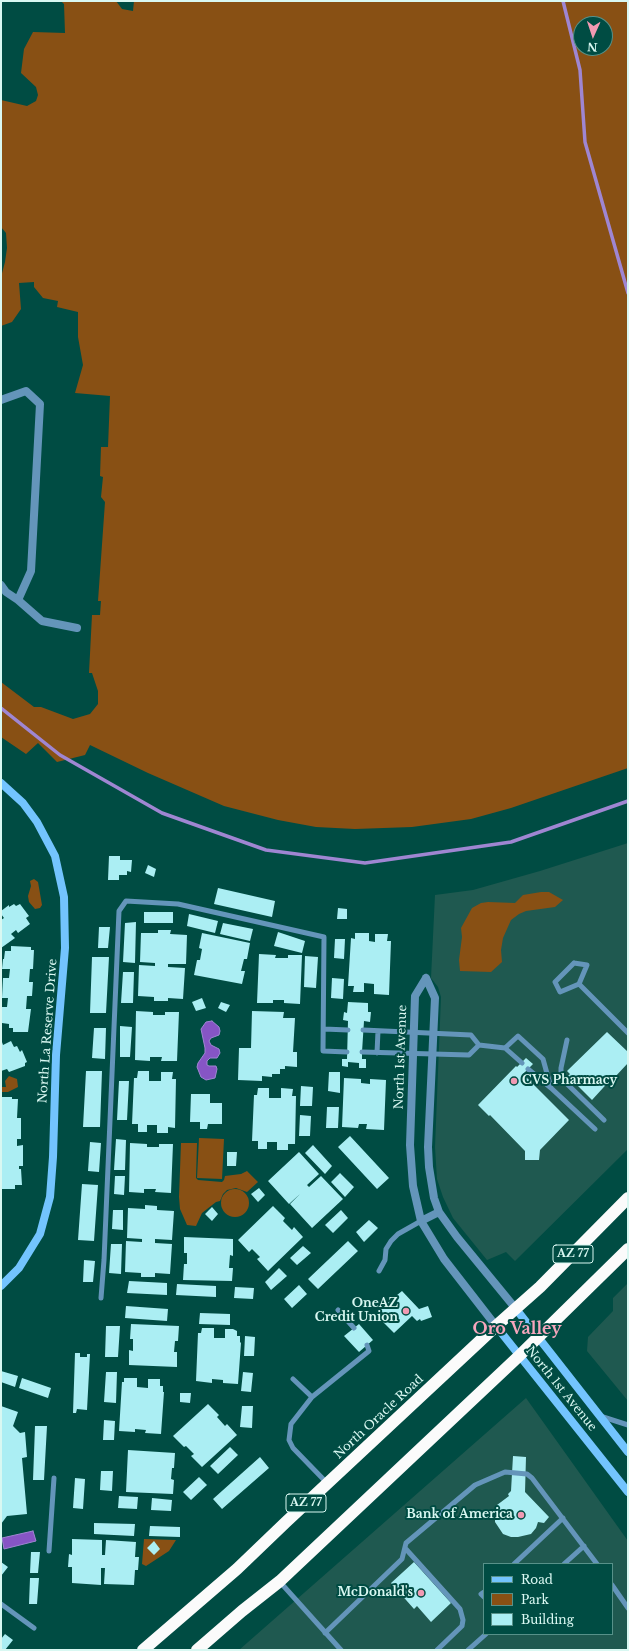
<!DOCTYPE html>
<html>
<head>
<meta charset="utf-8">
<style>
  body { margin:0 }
  #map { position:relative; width:629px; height:1651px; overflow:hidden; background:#004c43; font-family:"Libre Baskerville",serif }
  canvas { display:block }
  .frame { position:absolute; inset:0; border:2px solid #d9f8f2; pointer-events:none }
  .legend { position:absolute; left:483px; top:1563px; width:130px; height:72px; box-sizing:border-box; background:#004c43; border:1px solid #579189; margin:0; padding:5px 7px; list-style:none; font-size:12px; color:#d9f8f2 }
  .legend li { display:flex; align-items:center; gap:8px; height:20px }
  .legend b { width:20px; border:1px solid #579189 }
  .north { position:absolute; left:573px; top:16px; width:40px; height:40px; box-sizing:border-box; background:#004c43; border:1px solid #579189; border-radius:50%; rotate:183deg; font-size:11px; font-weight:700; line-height:16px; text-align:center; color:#d9f8f2 }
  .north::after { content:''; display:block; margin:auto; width:14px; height:18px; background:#f19ab3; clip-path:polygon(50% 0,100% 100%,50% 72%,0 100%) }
</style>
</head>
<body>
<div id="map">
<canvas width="629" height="1651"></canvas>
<div class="frame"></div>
<ul class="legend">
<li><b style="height:5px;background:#73c4fe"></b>Road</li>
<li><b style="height:11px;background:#885014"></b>Park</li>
<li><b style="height:11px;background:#abeef3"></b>Building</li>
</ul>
<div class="north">N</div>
</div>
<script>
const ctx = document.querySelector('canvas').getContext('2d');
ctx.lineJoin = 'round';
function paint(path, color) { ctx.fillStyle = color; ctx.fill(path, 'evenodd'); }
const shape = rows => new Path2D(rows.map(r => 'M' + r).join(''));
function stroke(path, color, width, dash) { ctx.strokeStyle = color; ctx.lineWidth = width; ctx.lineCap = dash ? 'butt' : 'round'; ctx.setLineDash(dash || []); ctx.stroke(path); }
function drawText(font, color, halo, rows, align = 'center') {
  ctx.font = font + ' "Libre Baskerville",serif'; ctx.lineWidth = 4; ctx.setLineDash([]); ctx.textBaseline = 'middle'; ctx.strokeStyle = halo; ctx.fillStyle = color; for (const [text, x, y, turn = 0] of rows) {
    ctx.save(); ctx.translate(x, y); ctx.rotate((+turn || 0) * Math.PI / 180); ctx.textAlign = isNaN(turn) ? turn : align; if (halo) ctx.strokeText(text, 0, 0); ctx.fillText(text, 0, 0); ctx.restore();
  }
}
const built = shape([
  [628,843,628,1149,515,1261,506,1252,487,1260,453,1218,443,1197,437,1179,435,1147,441,997,438,987,431,978,435,895,473,890,540,871],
  [628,1283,628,1401,587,1351,588,1337,613,1311,613,1298],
  [526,1398,628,1541,628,1650,239,1650],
  [484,1564,612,1564,612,1634,484,1634]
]);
const green = shape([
  [61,1,116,1,122,9,133,11,134,1,628,1,628,768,511,808,471,819,412,827,355,829,316,827,278,820,224,806,148,773,90,745,85,755,57,762,38,743,26,754,1,737,1,682,34,707,41,707,73,719,90,714,98,704,98,691,92,673,89,673,92,615,100,615,101,601,98,601,105,502,101,497,103,477,100,476,101,447,108,447,110,396,75,393,83,365,78,337,78,312,57,307,58,301,43,298,34,287,34,282,19,283,21,309,12,322,1,326,1,277,5,262,7,248,6,233,1,227,1,100,27,106,36,101,38,95,36,87,21,73,24,49,33,32,65,33,64,4],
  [581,24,605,24,605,48,581,48],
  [34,879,38,882,42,905,40,908,35,909,29,902,28,896,31,886,30,881],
  [541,892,549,892,563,900,555,907,526,911,519,914,511,920,503,938,501,950,502,962,491,972,460,971,459,960,462,937,461,928,472,908,481,903,488,902,515,903,523,895],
  [9,1076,17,1079,18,1087,8,1092,1,1092,1,1087,6,1087,5,1081],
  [199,1138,224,1139,222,1179,197,1178],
  [181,1143,197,1143,196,1178,198,1180,222,1182,224,1180,225,1176,241,1174,247,1171,258,1182,247,1192,236,1188,227,1190,223,1194,220,1201,216,1202,202,1213,196,1226,187,1225,180,1209,179,1197],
  '221 1203a14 14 0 1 1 28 0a14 14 0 1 1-28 0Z',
  [144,1539,176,1540,169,1551,146,1566,142,1564]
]);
const water = shape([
  [212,1021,219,1027,220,1031,219,1035,211,1038,209,1041,211,1045,219,1049,220,1053,217,1058,210,1058,207,1061,207,1065,209,1066,216,1066,217,1069,215,1078,206,1080,201,1077,197,1067,198,1063,205,1053,205,1048,201,1029,206,1022,212,1021],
  [33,1531,36,1541,4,1549,2,1538,33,1531]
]);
const stream = shape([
  [563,1,580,70,585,142,628,293],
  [1,708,60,755,162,813,266,850,365,863,511,842,628,801]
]);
const building = shape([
  [109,856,120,856,120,860,132,860,131,872,127,871,127,875,119,875,119,880,108,880],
  [148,865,156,869,154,877,145,873],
  [218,888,275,901,272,917,214,904],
  [14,904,16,906,20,904,29,916,26,918,30,924,18,933,16,930,11,934,15,938,1,948,1,920,4,918,1,914,1,911,9,905,9,907],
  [338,908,347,909,347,919,337,919],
  [144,912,173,912,173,923,144,923],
  [189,914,218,921,215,933,187,926],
  [136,922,135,963,123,962,125,923],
  [223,923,253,929,250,941,220,934],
  [99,927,110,927,108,948,98,948],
  [158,930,171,930,170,934,187,935,186,964,168,964,168,967,185,968,183,999,168,998,168,1001,154,1001,154,997,138,996,139,965,155,966,155,963,140,962,141,933,158,933],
  [278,932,305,941,302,953,274,946],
  [202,933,250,943,247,959,244,959,241,971,245,971,242,984,194,975,197,960,200,960,202,949,199,948],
  [355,933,369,933,369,941,375,942,375,934,388,934,387,941,391,941,389,995,374,994,374,984,364,983,364,992,353,992,354,986,348,986,351,938,355,939],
  [335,939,345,939,344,959,334,958],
  [11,946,31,947,31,950,34,950,33,969,30,969,29,982,33,982,32,996,27,996,26,1009,31,1009,28,1032,13,1032,13,1028,9,1028,9,1024,2,1023,2,1007,7,1007,8,998,2,998,3,978,9,978,10,969,2,969,3,959,4,959,5,951,11,951],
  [259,954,276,955,275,958,288,958,288,955,302,955,300,1004,284,1003,284,1000,273,1000,273,1003,257,1003],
  [305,956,318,957,316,988,304,987],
  [92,957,109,957,106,1013,90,1013],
  [123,972,134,972,133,1003,121,1003],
  [332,978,344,979,343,999,331,998],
  [202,998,206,1008,196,1011,192,1002],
  [221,1002,230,1005,226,1012,218,1008],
  [348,1002,368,1003,368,1012,371,1012,370,1022,364,1021,362,1052,362,1059,366,1059,366,1068,359,1068,359,1063,348,1062,348,1067,342,1066,342,1059,347,1059,348,1021,343,1020,344,1012,347,1013],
  [136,1011,153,1012,153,1015,165,1015,165,1012,179,1012,177,1061,161,1061,162,1057,150,1057,150,1061,135,1060],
  [252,1011,284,1012,283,1018,295,1018,293,1052,297,1052,297,1067,285,1066,285,1069,280,1069,280,1074,272,1074,272,1077,262,1076,262,1081,238,1080,239,1048,251,1048],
  [120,1026,132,1027,130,1057,120,1057],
  [94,1028,106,1028,105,1059,92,1058],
  [607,1032,628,1052,628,1063,614,1078,613,1077,592,1100,568,1076,570,1074,567,1071],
  [1,1039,3,1045,11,1041,14,1047,17,1046,20,1052,22,1050,27,1062,25,1063,25,1066,9,1072,7,1069,1,1071],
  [526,1058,533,1064,523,1074,569,1120,540,1150,539,1160,525,1160,525,1151,490,1115,489,1116,478,1105,516,1066,517,1067],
  [86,1071,102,1071,100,1127,83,1127],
  [138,1071,149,1071,149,1081,161,1081,161,1072,173,1072,172,1079,176,1079,175,1128,168,1127,168,1133,157,1133,157,1125,147,1125,147,1132,138,1132,138,1124,132,1124,134,1078,137,1078],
  [329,1072,340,1072,340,1093,328,1091],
  [344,1078,361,1079,361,1083,370,1084,370,1079,386,1080,384,1130,366,1129,367,1124,359,1124,358,1128,342,1127],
  [119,1081,129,1081,127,1120,117,1120],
  [301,1086,313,1087,312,1106,300,1106],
  [258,1088,269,1088,269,1098,281,1098,281,1088,293,1089,292,1096,296,1096,295,1144,288,1144,288,1150,277,1150,277,1142,267,1142,267,1149,258,1149,258,1141,252,1141,254,1095,257,1095],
  [191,1094,210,1094,210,1103,222,1103,222,1124,208,1124,207,1129,200,1129,200,1122,190,1122],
  [1,1097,12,1097,12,1099,18,1099,17,1118,21,1118,21,1139,17,1139,17,1146,23,1145,23,1166,19,1166,19,1169,21,1169,22,1185,15,1185,15,1189,1,1189],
  [327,1107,339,1107,338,1128,326,1128],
  [300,1115,311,1116,310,1136,299,1136],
  [350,1136,389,1178,377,1189,338,1147],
  [116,1139,126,1140,125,1170,114,1170],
  [90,1142,101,1143,99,1172,88,1171],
  [130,1143,147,1144,147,1147,159,1147,159,1144,173,1144,171,1193,155,1192,156,1189,144,1189,144,1193,129,1192],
  [313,1145,332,1166,325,1174,305,1153],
  [227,1152,237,1152,236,1166,227,1166],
  [299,1152,319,1174,307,1185,309,1187,321,1176,343,1199,312,1228,290,1204,300,1194,289,1204,268,1181],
  [340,1173,354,1187,345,1197,331,1182],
  [115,1176,125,1176,124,1195,114,1194],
  [82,1184,98,1185,94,1241,78,1240],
  [259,1188,265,1195,258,1202,251,1194],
  [145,1205,157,1206,157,1210,174,1211,172,1240,155,1239,155,1243,172,1244,170,1274,155,1273,155,1277,141,1277,141,1273,125,1272,126,1241,142,1242,142,1239,127,1238,128,1208,145,1209],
  [273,1206,285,1218,283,1221,292,1230,294,1227,303,1237,268,1271,257,1259,260,1257,252,1249,249,1252,238,1240],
  [212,1207,218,1214,212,1221,205,1214],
  [113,1210,123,1210,123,1230,112,1229],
  [341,1210,348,1218,333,1233,325,1225],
  [369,1220,378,1228,364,1242,356,1232],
  [184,1237,233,1239,233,1256,230,1255,229,1268,233,1268,232,1281,183,1280,184,1264,187,1264,187,1253,184,1253],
  [348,1241,358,1251,318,1289,308,1279],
  [111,1244,122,1244,121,1274,109,1273],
  [303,1246,311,1253,297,1265,290,1258],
  [84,1260,95,1261,93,1282,83,1282],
  [279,1268,287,1276,271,1290,265,1282],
  [129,1281,167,1283,167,1295,127,1293],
  [177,1284,216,1286,216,1297,176,1295],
  [299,1285,307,1294,292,1308,284,1299],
  [235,1287,254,1288,253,1299,234,1298],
  [402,1291,419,1309,428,1306,432,1317,421,1321,420,1319,417,1321,412,1316,394,1333,378,1317,383,1313,380,1309],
  [126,1306,168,1309,167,1321,125,1318],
  [200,1313,230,1314,230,1325,199,1324],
  [131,1324,179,1326,178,1341,175,1341,174,1352,177,1352,177,1367,129,1365,129,1350,133,1351,133,1339,130,1339],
  [359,1324,373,1340,359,1352,344,1336],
  [106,1326,120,1326,118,1357,105,1357],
  [202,1328,214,1328,214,1338,225,1338,225,1329,233,1329,237,1331,237,1336,240,1336,240,1342,241,1343,238,1384,223,1383,223,1380,212,1379,212,1383,196,1381,198,1333,201,1333],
  [245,1336,255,1337,254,1356,244,1356],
  [75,1353,80,1353,80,1357,87,1357,87,1354,90,1354,87,1410,77,1409,76,1413,73,1413],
  [1,1371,18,1376,15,1387,1,1382],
  [106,1372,117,1372,116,1403,104,1402],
  [243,1372,253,1373,251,1392,241,1391],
  [22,1378,51,1388,48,1398,19,1388],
  [124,1378,137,1378,137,1387,148,1388,148,1379,160,1379,160,1386,163,1386,163,1392,164,1392,161,1434,145,1433,146,1430,135,1429,135,1432,119,1431,122,1382,124,1382],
  [180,1393,191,1393,190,1403,180,1402],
  [208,1404,219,1415,217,1417,225,1426,227,1424,237,1435,202,1467,191,1456,194,1454,186,1446,184,1447,173,1436],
  [1,1406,18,1412,13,1426,20,1433,25,1432,27,1457,22,1458,27,1514,7,1516,1,1524],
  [242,1406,253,1406,252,1428,240,1427],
  [104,1420,115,1421,114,1440,103,1440],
  [35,1426,47,1426,44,1480,33,1480],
  [230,1447,238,1455,218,1474,210,1466],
  [128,1450,175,1453,174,1468,172,1468,171,1479,174,1480,173,1494,126,1492],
  [513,1456,526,1457,525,1492,549,1517,544,1523,538,1522,536,1528,531,1534,518,1537,511,1537,503,1534,495,1522,495,1513,497,1505,509,1496,508,1494,511,1491],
  [260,1457,269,1468,222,1509,213,1499],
  [101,1471,113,1471,112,1491,100,1490],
  [199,1477,207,1485,191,1500,183,1492],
  [75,1478,85,1479,83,1509,73,1508],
  [119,1496,138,1497,137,1509,118,1508],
  [152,1498,172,1500,171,1511,151,1510],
  [94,1523,135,1524,134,1536,94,1534],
  [150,1526,180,1527,180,1537,149,1536],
  [72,1539,102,1540,102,1555,105,1555,106,1540,136,1542,135,1557,139,1557,138,1570,135,1570,134,1585,104,1584,105,1568,101,1568,101,1585,72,1583,72,1567,68,1567,69,1554,72,1555],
  [154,1541,160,1549,154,1555,147,1548],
  [31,1552,40,1552,38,1573,30,1573],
  [1,1562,8,1567,1,1576],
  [414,1562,451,1603,431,1622,417,1606,414,1609,391,1583],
  [30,1578,39,1578,37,1604,29,1604],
  [5,1634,13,1640,5,1650,1,1650,1,1639]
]);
const lane = shape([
  [574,963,587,965,579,984,560,992,555,982,574,963],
  [579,984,628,1033],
  [324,1029,348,1030],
  [363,1030,471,1035,479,1045,505,1048,522,1063],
  [567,1040,561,1068,561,1075,563,1080,604,1120],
  [505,1048,518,1036,543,1059,551,1088,595,1129],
  [362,1052,469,1055,479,1045],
  [377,1053,378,1031],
  [528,1069,551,1088],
  [379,1271,385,1260,386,1249,391,1241,398,1234,421,1221],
  [101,1298,104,1260,119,911,126,901,178,904,324,937,323,1051,347,1052],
  [338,1310,354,1328],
  [293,1379,312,1397,291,1424,289,1440,293,1448,327,1483],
  [312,1397,369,1351,367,1345],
  [600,1416,628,1425],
  [405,1548,460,1609,463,1620,462,1626,437,1650],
  [49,1551,54,1478],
  [514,1564,563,1518],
  [564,1564,584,1546],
  [280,1582,341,1650],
  [612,1585,628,1608],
  [484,1592,481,1594,484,1597],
  [1,1604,34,1628],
  [325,1633,402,1559,406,1543,475,1485,505,1472,527,1474,532,1478,597,1564],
  [468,1650,486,1634]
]);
const street = shape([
  [1,400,26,391,40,404,31,571,18,600],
  [1,585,6,592,18,600,42,621,77,628],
  [426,978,415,996,410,1145,413,1186,421,1221,444,1259,496,1326],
  [426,978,435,998,428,1147,429,1167,434,1198,439,1212,457,1237,516,1309],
  [421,1221,439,1212]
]);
const secondary = shape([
  [1,783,23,803,37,822,55,856,64,897,65,948,56,1055,53,1157,50,1197,40,1234,19,1268,1,1286],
  [516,1309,628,1452],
  [496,1326,628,1492]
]);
const highway = shape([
  [143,1650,237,1569,286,1522,496,1326,540,1287,628,1198],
  [197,1650,242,1611,280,1581,519,1356,628,1249]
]);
const markers = [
  [514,1081,4,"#f19ab3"],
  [406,1311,4,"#f19ab3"],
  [521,1515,4,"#f19ab3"],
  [421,1593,4,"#f19ab3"]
];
const shields = [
  [573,1254,40],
  [306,1503,40]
];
const shieldNames = [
  ["AZ 77",573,1254],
  ["AZ 77",306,1503]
];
const streetNames = [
  ["North La Reserve Drive",48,1031,-86],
  ["North 1st Avenue",401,1057,-88],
  ["North 1st Avenue",561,1389,51],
  ["North Oracle Road",379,1417,-43]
];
const poiNames = [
  ["CVS Pharmacy",522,1081,"left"],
  ["OneAZ",398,1304],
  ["Credit Union",398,1318],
  ["Bank of America",513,1515],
  ["McDonald's",413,1593]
];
const districtNames = [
  ["Oro Valley",517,1329]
];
paint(built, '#1f5950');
paint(green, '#885014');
paint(water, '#8655c5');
stroke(water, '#9f86d2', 1);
stroke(stream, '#9f86d2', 3.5);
paint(building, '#abeef3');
stroke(lane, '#6495ba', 5);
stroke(street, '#6495ba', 8);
stroke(secondary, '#73c4fe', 8);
stroke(highway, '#fbfbfb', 12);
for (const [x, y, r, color] of markers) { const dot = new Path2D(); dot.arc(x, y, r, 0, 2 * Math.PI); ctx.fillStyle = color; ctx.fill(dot); stroke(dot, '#004c43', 1.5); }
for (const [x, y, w] of shields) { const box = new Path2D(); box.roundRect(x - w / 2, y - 9, w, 18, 3); ctx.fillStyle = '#004c43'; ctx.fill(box); stroke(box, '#d9f8f2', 1); }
drawText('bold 11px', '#d9f8f2', null, shieldNames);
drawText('12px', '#d9f8f2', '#004c43', streetNames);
drawText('bold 12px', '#d9f8f2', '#004c43', poiNames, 'right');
drawText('bold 16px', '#f7a6bd', '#004c43', districtNames);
</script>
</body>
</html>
